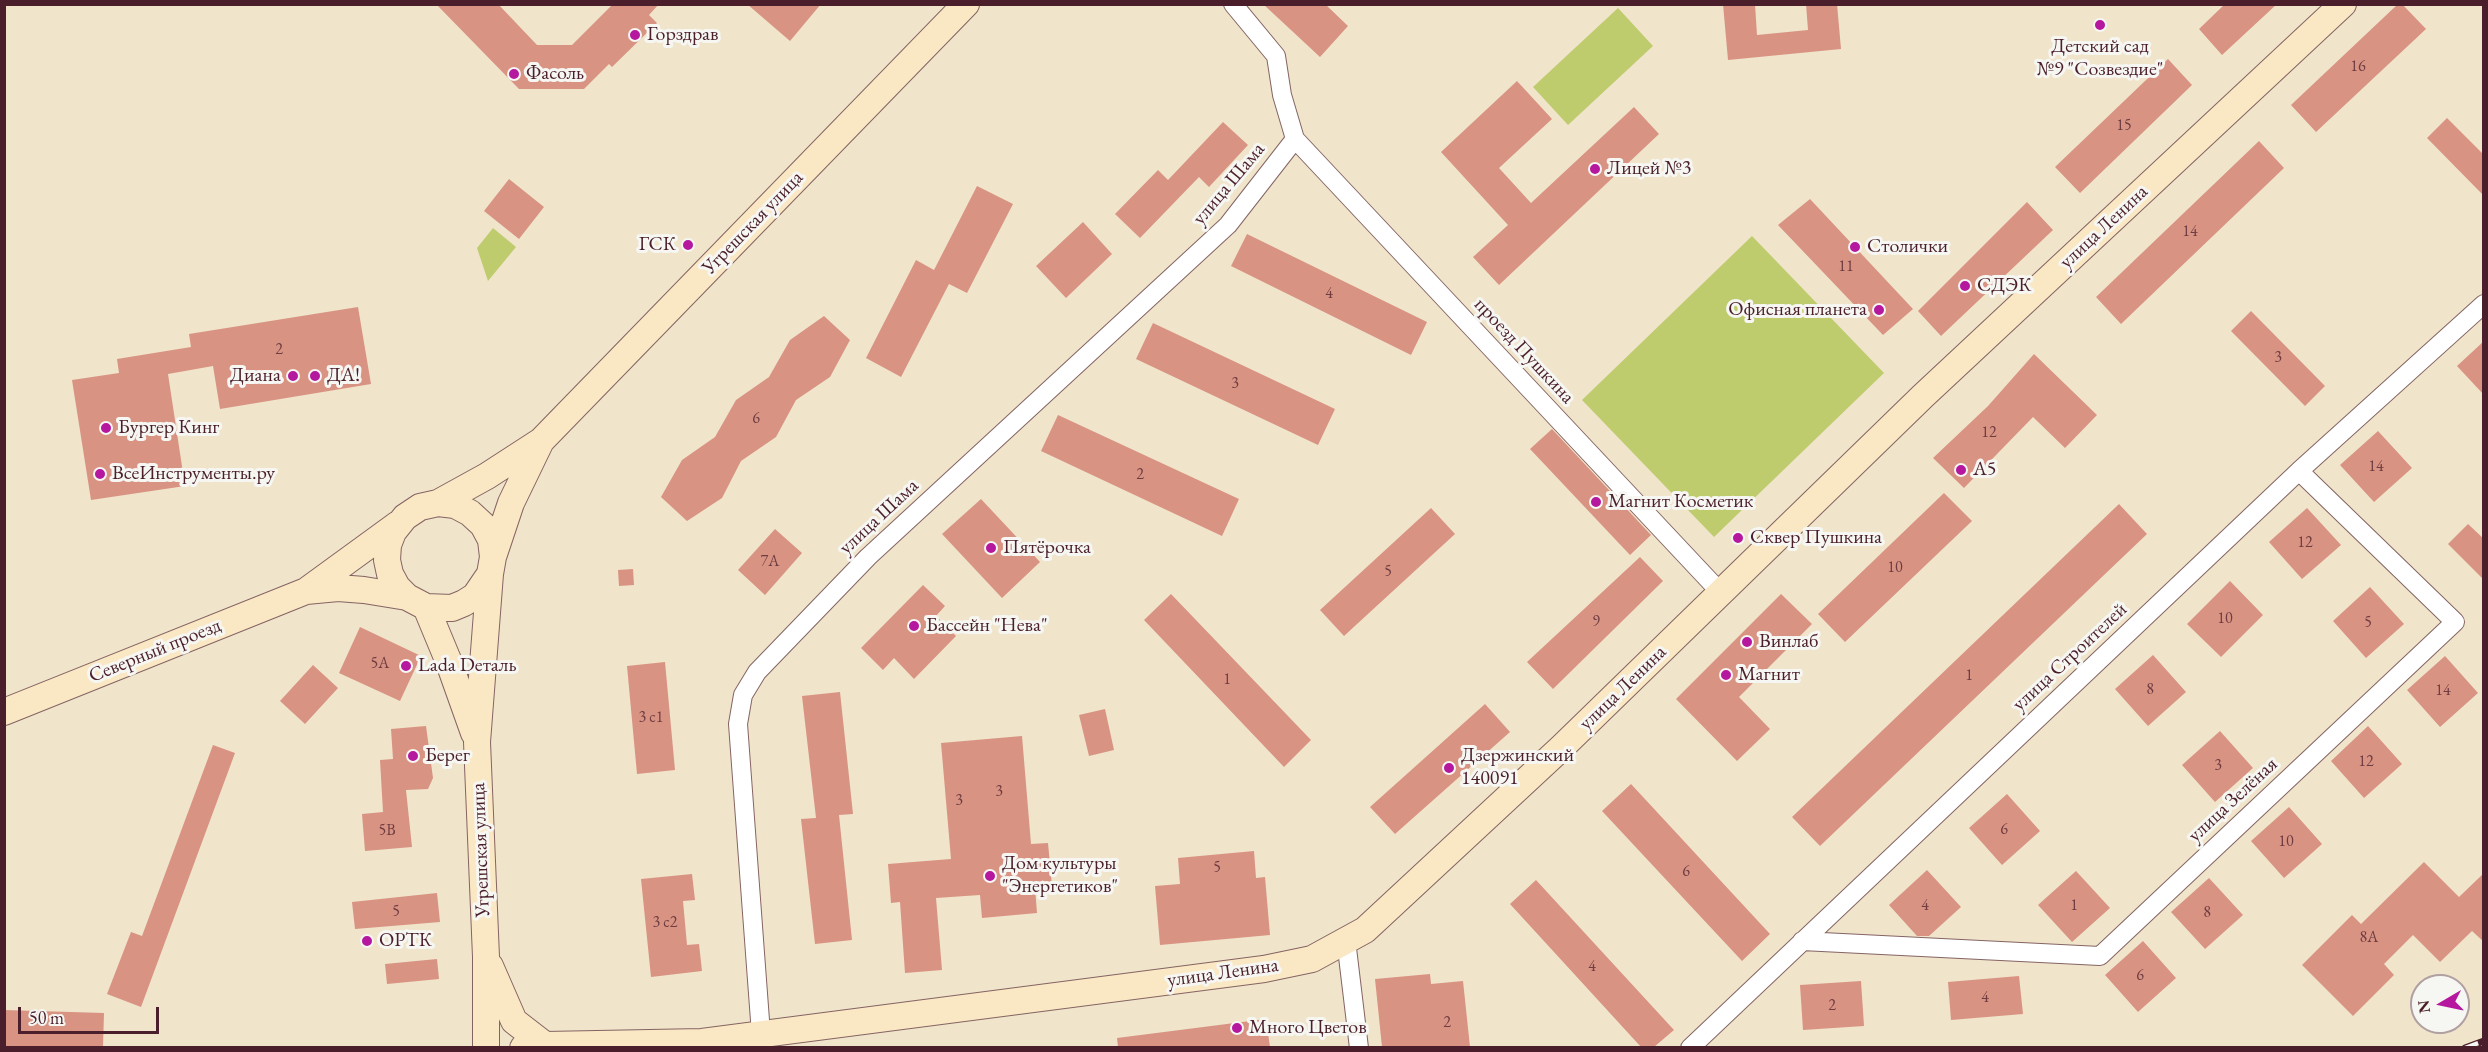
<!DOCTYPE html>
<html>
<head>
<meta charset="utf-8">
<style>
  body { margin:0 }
  #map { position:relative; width:2488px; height:1052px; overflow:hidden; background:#f0e4cb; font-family:"EB Garamond",serif }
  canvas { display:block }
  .frame { position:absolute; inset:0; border:6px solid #4a1f2b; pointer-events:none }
  .north { position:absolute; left:2410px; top:974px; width:60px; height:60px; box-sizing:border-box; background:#f6f6f2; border:2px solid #b1a0a2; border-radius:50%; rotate:261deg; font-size:16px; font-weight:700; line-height:24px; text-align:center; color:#4a1f2b }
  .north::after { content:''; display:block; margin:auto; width:21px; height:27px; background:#b5179e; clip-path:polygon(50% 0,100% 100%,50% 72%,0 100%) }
  .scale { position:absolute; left:18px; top:1007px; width:141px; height:27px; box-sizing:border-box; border:3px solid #4a1f2b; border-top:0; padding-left:8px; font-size:18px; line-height:21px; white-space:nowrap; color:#4a1f2b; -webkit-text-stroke:4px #f6f6f2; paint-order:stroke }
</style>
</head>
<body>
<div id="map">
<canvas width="2488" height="1052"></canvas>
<div class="frame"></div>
<div class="north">N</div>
<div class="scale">50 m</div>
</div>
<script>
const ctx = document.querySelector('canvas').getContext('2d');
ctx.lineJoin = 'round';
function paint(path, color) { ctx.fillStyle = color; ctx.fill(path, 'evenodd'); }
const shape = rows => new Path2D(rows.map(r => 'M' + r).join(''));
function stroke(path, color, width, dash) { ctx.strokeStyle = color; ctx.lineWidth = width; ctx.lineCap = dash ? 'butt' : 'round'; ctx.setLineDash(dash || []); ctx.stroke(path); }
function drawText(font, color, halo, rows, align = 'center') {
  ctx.font = font + ' "EB Garamond",serif'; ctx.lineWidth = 6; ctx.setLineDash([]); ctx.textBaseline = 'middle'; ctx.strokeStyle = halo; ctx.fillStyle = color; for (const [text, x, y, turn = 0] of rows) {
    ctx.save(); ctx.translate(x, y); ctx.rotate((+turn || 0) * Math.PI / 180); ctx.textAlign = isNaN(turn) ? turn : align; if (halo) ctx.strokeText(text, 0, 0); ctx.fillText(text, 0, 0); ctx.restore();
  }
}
const green = shape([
  [1618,8,1653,46,1568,125,1533,87],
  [493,228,516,247,488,281,477,248],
  [1752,236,1884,373,1714,537,1582,400]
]);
const building = shape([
  [436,4,498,4,537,45,572,45,613,4,659,4,649,15,657,23,612,67,609,64,584,89,519,89],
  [747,4,821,4,790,41],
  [1263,4,1325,4,1348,26,1320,57],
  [1723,4,1755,4,1757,35,1808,30,1806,4,1837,4,1841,49,1728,60],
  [2225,4,2277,4,2222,55,2199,29],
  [2398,4,2402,4,2426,29,2316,132,2291,105],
  [2168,59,2192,85,2080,193,2055,167],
  [1517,81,1552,119,1499,168,1531,203,1634,107,1659,134,1499,285,1473,257,1508,225,1441,152],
  [2447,118,2484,155,2484,196,2427,138],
  [1223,122,1248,145,1209,187,1199,177,1140,238,1115,214,1158,170,1168,180],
  [2259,141,2284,168,2121,324,2096,297],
  [509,179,544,207,519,239,484,211],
  [977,186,1013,204,967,293,949,284,901,377,866,358,916,260,934,270],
  [1810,199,1913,309,1883,335,1778,225],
  [2027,202,2053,230,1941,336,1918,311],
  [1083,222,1112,254,1066,298,1036,266],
  [1247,234,1427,322,1411,355,1231,266],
  [358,307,371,384,220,409,213,366,168,374,185,486,91,500,72,380,119,373,117,359,191,347,189,334],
  [2251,311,2325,386,2305,406,2231,331],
  [824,316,850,340,830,377,796,400,776,437,741,461,722,498,687,521,661,497,682,460,715,437,736,400,769,377,790,340],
  [1153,323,1335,409,1318,445,1136,359],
  [2484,341,2484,395,2457,366],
  [2034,354,2097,415,2065,448,2033,417,1964,488,1933,458,1988,406],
  [1058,415,1239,499,1222,536,1041,451],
  [1552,429,1651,535,1630,555,1530,449],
  [2378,431,2412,468,2374,502,2340,465],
  [1944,493,1972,521,1845,642,1818,614],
  [981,499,1040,562,1002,598,942,534],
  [2119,504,2147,534,1820,846,1792,817],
  [1431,508,1455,534,1344,636,1320,610],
  [2307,508,2341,545,2302,579,2269,542],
  [2468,524,2484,539,2484,580,2448,544],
  [775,529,802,553,765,595,738,570],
  [1640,557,1663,581,1553,689,1527,662],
  [633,569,634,585,619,586,618,570],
  [2230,581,2263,615,2221,657,2187,624],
  [923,585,945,606,936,616,956,636,914,679,894,658,883,670,861,648],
  [2370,587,2404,624,2366,658,2333,621],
  [1171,594,1311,740,1284,767,1144,620],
  [1781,594,1812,624,1739,697,1770,729,1737,761,1676,699],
  [360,627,421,656,400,701,339,673],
  [2153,655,2186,692,2148,726,2115,689],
  [2445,656,2478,693,2440,727,2407,690],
  [665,662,675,770,637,774,627,666],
  [313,665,338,688,305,724,280,701],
  [840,692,853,814,839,815,852,940,815,944,801,819,816,818,802,696],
  [1485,704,1510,732,1395,834,1370,807],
  [1105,709,1114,750,1089,756,1079,715],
  [426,726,433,778,428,789,406,790,412,847,365,851,362,814,383,812,380,760,393,759,391,729],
  [2368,726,2402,764,2364,798,2331,761],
  [2220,731,2253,768,2215,802,2182,765],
  [1022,736,1031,844,1048,843,1052,886,1035,888,1037,913,982,918,980,895,936,898,942,970,905,973,900,902,891,903,888,864,951,859,941,743],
  [213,745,235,753,141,1007,107,994,131,932,142,936],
  [1631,784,1770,934,1742,961,1602,811],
  [2007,794,2040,831,2002,865,1969,828],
  [2289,807,2322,844,2284,878,2251,841],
  [1254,851,1256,878,1265,877,1270,935,1160,945,1155,886,1180,884,1178,858],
  [2424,862,2459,897,2484,873,2484,942,2472,931,2440,962,2413,935,2384,964,2394,975,2353,1016,2302,965,2352,915,2361,924],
  [1927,870,1961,907,1929,936,1917,936,1889,905],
  [2076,871,2110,908,2072,942,2038,905],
  [692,874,695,900,683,901,687,945,699,944,702,971,651,977,641,879],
  [2209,878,2243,915,2205,949,2171,912],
  [1536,880,1674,1030,1654,1047,1641,1047,1510,904],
  [437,893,440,922,355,929,352,902],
  [2143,941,2176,978,2138,1012,2105,975],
  [437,959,439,979,387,984,385,964],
  [1430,974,1431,984,1463,981,1470,1047,1382,1047,1375,979],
  [2019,976,2023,1014,1951,1020,1948,982],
  [1861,981,1864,1026,1803,1030,1800,985],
  [4,1010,104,1013,103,1047,4,1047],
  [1266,1019,1270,1047,1118,1047,1117,1038]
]);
const street = shape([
  [1233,4,1276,56,1282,95,1295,139,1721,593],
  [1346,940,1359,1048],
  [1802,941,2100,956,2455,622,2299,471],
  [761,1034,738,724,743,695,757,672,868,557,1228,225,1295,139],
  [1690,1048,2299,471,2484,304]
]);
const secondary = shape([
  [438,503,487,476,541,441,966,4],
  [490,574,475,596,464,603,452,608,426,607,407,597,397,587,390,574,387,560,388,545,393,532,405,517,420,507,438,503,455,505,470,513,483,525,491,540,493,557],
  [306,591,338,588,364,590,407,597],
  [426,607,448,660,474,733],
  [4,712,306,591,398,524],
  [490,966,514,1021,545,1045,553,1047],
  [486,1048,486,957,477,742,490,574,493,557,511,503,541,441],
  [523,1048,545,1045,702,1042,1264,969,1312,959,1365,930,1561,748,1923,396,2343,4]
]);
const rail = shape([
  [2465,1048,2484,1041]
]);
const markers = [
  [2100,25,6,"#b5179e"],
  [635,35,6,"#b5179e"],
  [514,74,6,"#b5179e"],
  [1595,169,6,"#b5179e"],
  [688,245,6,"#b5179e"],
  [1855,247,6,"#b5179e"],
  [1965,286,6,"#b5179e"],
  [1879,310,6,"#b5179e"],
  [293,376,6,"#b5179e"],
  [315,376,6,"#b5179e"],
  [106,428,6,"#b5179e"],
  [1961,470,6,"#b5179e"],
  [100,474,6,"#b5179e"],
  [1596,502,6,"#b5179e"],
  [1738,538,6,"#b5179e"],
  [991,548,6,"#b5179e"],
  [914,626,6,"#b5179e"],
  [1747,642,6,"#b5179e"],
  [406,666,6,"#b5179e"],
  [1726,675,6,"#b5179e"],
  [413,756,6,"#b5179e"],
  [1449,768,6,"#b5179e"],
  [990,876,6,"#b5179e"],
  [367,941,6,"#b5179e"],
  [1237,1028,6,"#b5179e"]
];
const numberNames = [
  ["16",2358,67],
  ["15",2124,126],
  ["14",2190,232],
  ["11",1846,267],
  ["4",1329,294],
  ["2",279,350],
  ["3",2278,358],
  ["3",1235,384],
  ["6",756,419],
  ["12",1989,433],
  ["14",2376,467],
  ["2",1140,475],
  ["12",2305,543],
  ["7А",770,562],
  ["10",1895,568],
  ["5",1388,572],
  ["10",2225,619],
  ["9",1596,622],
  ["5",2368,623],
  ["5А",380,664],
  ["1",1969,676],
  ["1",1227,680],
  ["8",2150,690],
  ["14",2443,691],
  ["3 с1",651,718],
  ["12",2366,762],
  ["3",2218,766],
  ["3",999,792],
  ["3",959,801],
  ["6",2004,830],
  ["5В",387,831],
  ["10",2286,842],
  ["5",1217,868],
  ["6",1686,872],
  ["4",1925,906],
  ["1",2074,906],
  ["5",396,912],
  ["8",2207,913],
  ["3 с2",665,923],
  ["8А",2369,938],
  ["4",1592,967],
  ["6",2140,976],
  ["4",1985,998],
  ["2",1832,1006],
  ["2",1447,1023]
];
const poiNames = [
  ["Горздрав",647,35],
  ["Детский сад",2100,47,"center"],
  ["№9 \"Созвездие\"",2100,70,"center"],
  ["Фасоль",526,74],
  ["Лицей №3",1607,169],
  ["ГСК",676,245,"right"],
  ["Столички",1867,247],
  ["СДЭК",1977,286],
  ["Офисная планета",1867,310,"right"],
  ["Диана",281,376,"right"],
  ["ДА!",327,376],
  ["Бургер Кинг",118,428],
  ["А5",1973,470],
  ["ВсеИнструменты.ру",112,474],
  ["Магнит Косметик",1608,502],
  ["Сквер Пушкина",1750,538],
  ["Пятёрочка",1003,548],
  ["Бассейн \"Нева\"",926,626],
  ["Винлаб",1759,642],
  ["Lada Dеталь",418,666],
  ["Магнит",1738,675],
  ["Берег",425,756],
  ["Дзержинский",1461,756],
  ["140091",1461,779],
  ["Дом культуры",1002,864],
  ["\"Энергетиков\"",1002,887],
  ["ОРТК",379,941],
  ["Много Цветов",1249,1028]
];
const streetNames = [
  ["улица Шама",1229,184,-50],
  ["Угрешская улица",753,223,-46],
  ["улица Ленина",2104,227,-43],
  ["проезд Пушкина",1524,351,47],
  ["улица Шама",879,517,-43],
  ["Северный проезд",155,651,-22],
  ["улица Строителей",2070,657,-43],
  ["улица Ленина",1623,688,-44],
  ["улица Зелёная",2233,800,-43],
  ["Угрешская улица",481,850,-92],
  ["улица Ленина",1223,973,-8]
];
paint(green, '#becc6e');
paint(building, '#d99383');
stroke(street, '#846463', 20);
stroke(secondary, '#846463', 28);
stroke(street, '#fff', 18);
stroke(secondary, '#fae7c3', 26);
stroke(rail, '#4a1f2b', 7);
stroke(rail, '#f6f6f2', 4.5, [14]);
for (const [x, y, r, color] of markers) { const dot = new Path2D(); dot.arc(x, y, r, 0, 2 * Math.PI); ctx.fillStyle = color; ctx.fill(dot); stroke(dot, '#f6f6f2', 2); }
drawText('16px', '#6e3c41', null, numberNames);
drawText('20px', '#4a1f2b', '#f6f6f2', poiNames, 'left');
drawText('20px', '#4a1f2b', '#f6f6f2', streetNames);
</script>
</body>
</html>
